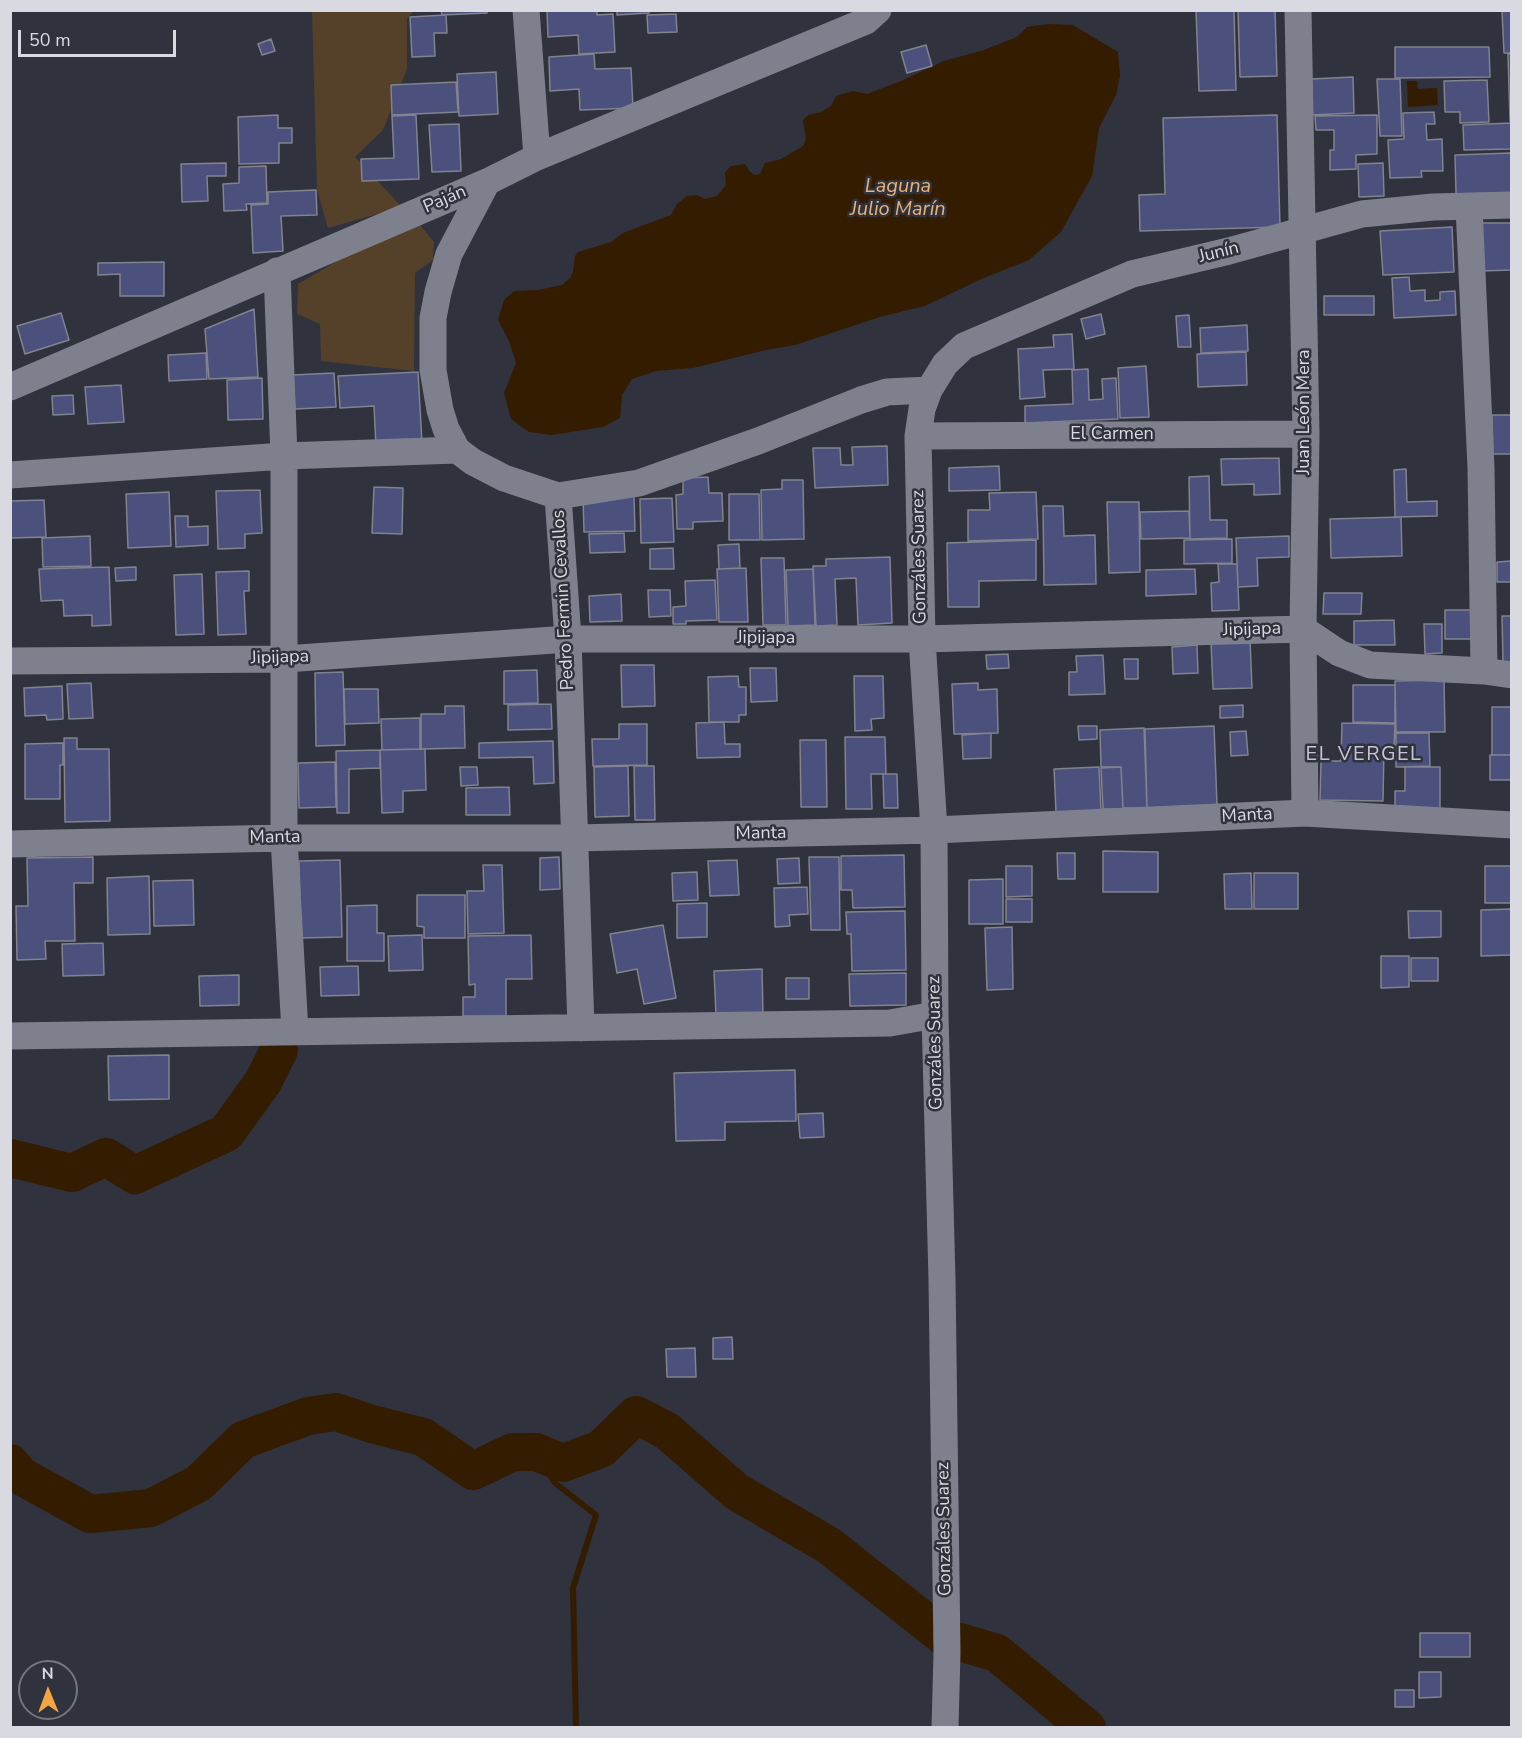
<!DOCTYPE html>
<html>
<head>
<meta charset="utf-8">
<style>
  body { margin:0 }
  #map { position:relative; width:1522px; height:1738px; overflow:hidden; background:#30323d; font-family:"Nunito Sans",sans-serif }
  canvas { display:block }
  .frame { position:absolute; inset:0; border:12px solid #d9dae1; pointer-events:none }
  .north { position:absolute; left:18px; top:1660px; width:60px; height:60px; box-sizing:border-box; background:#30323d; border:2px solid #74757f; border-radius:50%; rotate:359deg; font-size:16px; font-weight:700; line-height:24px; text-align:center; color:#d9dae1 }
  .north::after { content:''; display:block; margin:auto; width:21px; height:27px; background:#f2a542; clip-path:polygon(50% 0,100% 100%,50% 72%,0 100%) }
  .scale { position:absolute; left:18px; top:30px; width:158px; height:27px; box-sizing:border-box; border:3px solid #d9dae1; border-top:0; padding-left:8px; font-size:18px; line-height:21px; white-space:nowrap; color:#d9dae1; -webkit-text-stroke:4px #30323d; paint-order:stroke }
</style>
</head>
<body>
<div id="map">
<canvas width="1522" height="1738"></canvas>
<div class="frame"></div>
<div class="north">N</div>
<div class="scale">50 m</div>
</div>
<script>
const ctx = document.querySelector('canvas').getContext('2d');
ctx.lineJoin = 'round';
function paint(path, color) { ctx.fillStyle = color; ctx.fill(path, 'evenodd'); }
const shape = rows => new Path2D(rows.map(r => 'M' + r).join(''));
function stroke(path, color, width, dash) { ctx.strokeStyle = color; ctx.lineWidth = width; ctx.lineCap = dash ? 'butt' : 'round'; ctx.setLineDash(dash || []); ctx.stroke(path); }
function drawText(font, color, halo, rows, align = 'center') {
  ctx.font = font + ' "Nunito Sans",sans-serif'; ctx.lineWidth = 5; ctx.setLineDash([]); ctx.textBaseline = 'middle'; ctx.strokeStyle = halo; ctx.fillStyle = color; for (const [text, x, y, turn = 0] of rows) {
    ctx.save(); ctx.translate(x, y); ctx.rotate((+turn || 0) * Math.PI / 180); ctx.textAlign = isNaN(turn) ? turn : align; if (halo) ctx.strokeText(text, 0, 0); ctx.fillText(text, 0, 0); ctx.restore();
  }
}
const green = shape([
  [312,11,414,11,407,18,407,69,383,130,355,157,402,207,328,228,317,190],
  [420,225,434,242,433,260,415,273,414,371,321,361,320,324,297,314,298,284,385,233]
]);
const water = shape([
  [1049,24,1073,25,1118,52,1120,76,1116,95,1099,128,1092,176,1061,232,1029,260,981,279,925,306,883,316,795,345,766,350,693,368,656,371,632,379,622,395,620,418,603,427,551,435,529,432,511,419,504,393,516,363,509,341,498,320,504,300,514,291,538,290,562,285,570,278,573,272,575,256,578,252,611,242,623,233,671,215,677,204,687,196,697,195,705,199,717,196,726,185,725,172,731,166,745,164,750,172,755,175,760,174,765,163,781,159,803,146,806,139,803,120,808,115,821,112,831,106,836,96,853,91,867,94,901,81,944,61,984,50,1017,37,1027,27],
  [1407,81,1417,81,1418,89,1437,88,1438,105,1408,107]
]);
const stream = shape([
  [536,1452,555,1483,596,1515,573,1588,576,1728]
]);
const river = shape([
  [10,1158,72,1173,106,1157,135,1175,226,1133,263,1082,279,1050],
  [10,1463,21,1476,90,1514,151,1508,199,1483,243,1440,308,1416,336,1412,372,1424,423,1437,473,1471,513,1452,536,1452,563,1463,601,1449,636,1415,667,1431,737,1492,828,1545,946,1638,997,1653,1087,1728]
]);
const building = shape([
  [441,10,487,10,487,13,442,15,441,10],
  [547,10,597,10,597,15,613,14,615,52,579,54,578,35,548,37,547,10],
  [617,10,649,10,649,13,617,15,617,10],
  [1196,10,1234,10,1236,90,1199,91,1196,10],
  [1238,10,1275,10,1277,76,1240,77,1238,10],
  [1502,11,1512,11,1512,53,1504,53,1502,11],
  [676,14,677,32,648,33,647,15,676,14],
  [446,15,447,33,434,33,435,56,412,57,410,17,446,15],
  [271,39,275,51,262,55,258,44,271,39],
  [926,45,932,66,907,73,901,52,926,45],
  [1395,47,1489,47,1490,77,1395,78,1395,47],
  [594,54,595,69,631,68,633,108,580,110,579,89,550,91,549,57,594,54],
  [1508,54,1512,54,1512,121,1510,121,1508,54],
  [496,72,498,114,459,116,457,74,496,72],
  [1353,77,1354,113,1312,115,1311,79,1353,77],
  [1377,79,1400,79,1402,136,1380,136,1377,79],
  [1487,80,1489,122,1460,123,1460,112,1445,112,1444,81,1487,80],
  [456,82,458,112,392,115,391,85,456,82],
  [1434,112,1435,124,1426,124,1427,140,1442,139,1443,171,1421,171,1422,177,1390,178,1388,140,1404,139,1403,113,1434,112],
  [278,115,278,128,292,128,292,143,279,143,279,163,239,164,238,117,278,115],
  [416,115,419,179,362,181,361,159,394,158,392,116,416,115],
  [1277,115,1280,227,1140,231,1139,195,1165,194,1163,118,1277,115],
  [1377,115,1377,154,1356,155,1356,169,1330,170,1330,150,1334,150,1334,130,1316,130,1315,116,1377,115],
  [1512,123,1512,149,1464,150,1463,125,1512,123],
  [459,124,461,171,432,172,429,125,459,124],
  [1511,153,1512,193,1456,194,1455,155,1511,153],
  [226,163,226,176,207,176,208,201,182,202,181,164,226,163],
  [1383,163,1384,196,1359,197,1358,164,1383,163],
  [266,166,267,203,246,204,247,210,224,211,223,184,239,183,239,167,266,166],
  [316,190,317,215,281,216,283,251,253,253,251,205,268,204,268,192,316,190],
  [1480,223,1512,223,1512,270,1481,271,1480,223],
  [1452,227,1454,272,1383,275,1380,231,1452,227],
  [164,262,164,296,120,296,120,274,98,275,98,263,164,262],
  [1409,277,1410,291,1425,290,1425,301,1440,300,1440,292,1455,291,1456,315,1394,318,1392,278,1409,277],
  [1324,296,1374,296,1374,315,1324,315,1324,296],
  [254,309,258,377,209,379,205,329,254,309],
  [61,313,69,340,25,354,17,326,61,313],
  [1101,314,1105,334,1086,339,1081,319,1101,314],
  [1189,315,1191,347,1178,347,1176,316,1189,315],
  [1247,325,1248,351,1201,353,1200,328,1247,325],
  [1072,334,1074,369,1043,370,1045,397,1020,399,1018,349,1054,347,1053,335,1072,334],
  [1246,352,1247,385,1198,387,1197,354,1246,352],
  [206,353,207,379,169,381,168,355,206,353],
  [1146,366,1149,417,1120,418,1118,368,1146,366],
  [1088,369,1089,400,1103,399,1102,379,1116,378,1118,419,1025,423,1025,406,1073,404,1072,370,1088,369],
  [418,372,422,443,376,446,374,406,340,408,338,376,418,372],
  [334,373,336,407,295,409,293,375,334,373],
  [262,378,263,419,228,420,227,380,262,378],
  [121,385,124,422,88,424,85,387,121,385],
  [73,395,74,414,53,415,52,396,73,395],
  [1492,415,1512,415,1512,454,1493,454,1492,415],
  [887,446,888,485,815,488,813,448,840,448,841,465,853,465,852,447,887,446],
  [1279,458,1280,494,1254,495,1254,484,1222,485,1221,459,1279,458],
  [999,466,1000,490,949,491,949,468,999,466],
  [1406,469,1407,502,1437,501,1437,516,1395,517,1394,470,1406,469],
  [1209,476,1210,520,1227,520,1227,538,1190,539,1189,477,1209,476],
  [708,477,709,493,722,493,723,521,693,522,693,529,677,529,676,495,683,494,683,478,708,477],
  [782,480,803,480,804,539,762,540,761,490,782,489,782,480],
  [374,487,403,488,402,534,372,533,374,487],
  [260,490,262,533,245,534,245,548,218,549,216,491,260,490],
  [169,492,171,546,128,548,126,494,169,492],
  [1036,492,1038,539,968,541,968,510,990,510,989,493,1036,492],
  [729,494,759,494,760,540,729,540,729,494],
  [634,496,635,531,584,532,583,497,634,496],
  [672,498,674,542,641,543,640,499,672,498],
  [44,500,46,537,10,538,10,501,44,500],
  [1107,502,1139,502,1140,572,1109,573,1107,502],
  [1043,506,1063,506,1064,536,1095,535,1096,584,1044,585,1043,506],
  [1189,511,1190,538,1141,539,1140,512,1189,511],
  [175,516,188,516,188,527,208,526,208,545,176,547,175,516],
  [1401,517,1402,556,1331,558,1330,519,1401,517],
  [624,533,625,552,590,553,589,534,624,533],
  [90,536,91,566,43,567,42,538,90,536],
  [1289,536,1289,557,1257,558,1258,586,1238,587,1236,538,1289,536],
  [1232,539,1232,563,1184,564,1184,540,1232,539],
  [1036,540,1036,580,979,581,979,607,948,607,947,543,1036,540],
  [739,544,740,568,719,569,718,545,739,544],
  [673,548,674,569,650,569,650,549,673,548],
  [890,557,892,623,858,625,856,578,835,579,837,625,816,626,813,566,826,566,826,559,890,557],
  [761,558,784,558,786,625,763,625,761,558],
  [1512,561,1512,582,1497,582,1497,562,1512,561],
  [1218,564,1237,564,1239,610,1212,611,1211,583,1219,582,1218,564],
  [109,567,111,625,92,626,92,615,64,616,63,600,41,601,39,569,109,567],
  [136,567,136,580,116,581,115,568,136,567],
  [746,568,748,622,719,622,717,569,746,568],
  [813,569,815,625,788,626,786,570,813,569],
  [1195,569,1196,594,1146,596,1146,570,1195,569],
  [249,571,249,591,244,591,246,634,218,635,216,572,249,571],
  [202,574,204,634,176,635,174,575,202,574],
  [715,580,717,620,686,621,686,624,673,624,673,607,686,606,685,581,715,580],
  [648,590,670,590,671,616,649,617,648,590],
  [1324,593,1362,593,1361,614,1323,614,1324,593],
  [621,594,622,621,590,622,589,596,621,594],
  [1445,610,1472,610,1473,639,1445,639,1445,610],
  [1502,616,1512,616,1512,662,1503,663,1502,616],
  [1394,620,1395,645,1354,645,1354,621,1394,620],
  [1424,624,1442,624,1442,653,1425,654,1424,624],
  [1250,640,1252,688,1213,689,1211,642,1250,640],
  [1197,645,1198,673,1173,674,1172,647,1197,645],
  [1008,654,1009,668,987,669,986,655,1008,654],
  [1103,655,1105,694,1069,695,1069,672,1077,672,1076,656,1103,655],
  [1124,659,1138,659,1138,679,1125,679,1124,659],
  [621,665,654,665,655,706,622,707,621,665],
  [750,668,776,668,777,701,751,702,750,668],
  [537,670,538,703,504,704,504,671,537,670],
  [343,672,345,745,316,746,315,673,343,672],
  [738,676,739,687,746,687,746,715,739,715,739,722,709,722,708,677,738,676],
  [854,676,883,676,884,718,871,719,872,730,855,731,854,676],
  [1444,680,1445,732,1396,732,1395,681,1444,680],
  [91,683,93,718,69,719,67,684,91,683],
  [978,683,978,690,997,689,998,733,954,734,952,684,978,683],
  [1353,685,1395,685,1395,723,1353,722,1353,685],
  [62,686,63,719,47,720,46,715,25,716,24,688,62,686],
  [344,689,378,689,379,723,345,724,344,689],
  [551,704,552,729,508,730,508,705,551,704],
  [1243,705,1243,717,1220,718,1220,706,1243,705],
  [445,706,464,706,465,748,421,749,421,714,445,714,445,706],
  [1492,707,1512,707,1512,755,1492,755,1492,707],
  [420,718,420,749,382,750,381,719,420,718],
  [724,722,725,744,740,744,740,757,697,758,696,723,724,722],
  [1342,723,1395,724,1394,748,1384,747,1383,801,1320,800,1321,761,1341,761,1342,723],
  [619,724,647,724,647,765,593,766,592,739,619,739,619,724],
  [1078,726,1097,726,1097,739,1079,740,1078,726],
  [1214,726,1217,805,1147,808,1145,729,1214,726],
  [1144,728,1147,808,1123,808,1121,767,1101,767,1100,730,1144,728],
  [1246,731,1248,755,1231,756,1230,732,1246,731],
  [991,733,991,758,963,759,962,735,991,733],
  [1396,733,1429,733,1430,766,1396,767,1396,733],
  [845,737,885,737,886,774,871,774,872,809,846,809,845,737],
  [64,738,77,738,77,749,109,749,110,821,65,822,64,738],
  [800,740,826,740,827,807,801,807,800,740],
  [553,741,554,783,534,784,533,757,479,758,479,743,553,741],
  [63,743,63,765,60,765,60,799,25,799,25,744,63,743],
  [425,749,426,790,403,791,403,812,382,813,380,750,425,749],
  [380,750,380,768,349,769,349,813,337,813,336,751,380,750],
  [1490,755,1512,755,1512,780,1490,780,1490,755],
  [335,762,336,807,299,808,298,763,335,762],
  [628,766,629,816,595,817,594,767,628,766],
  [634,766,654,766,655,820,635,820,634,766],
  [460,767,477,767,478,785,461,786,460,767],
  [1099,767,1101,811,1056,812,1054,769,1099,767],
  [1121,767,1123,809,1103,809,1101,768,1121,767],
  [1405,767,1440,767,1440,810,1395,811,1395,791,1405,791,1405,767],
  [883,774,897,774,898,808,884,808,883,774],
  [509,787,510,815,466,815,466,788,509,787],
  [1103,851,1158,852,1158,892,1103,892,1103,851],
  [1057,853,1075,853,1075,879,1058,879,1057,853],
  [904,855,905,907,853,908,852,890,841,890,841,856,904,855],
  [93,857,93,883,74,883,75,941,45,941,46,959,17,960,16,906,28,906,27,858,93,857],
  [559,857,560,889,540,890,540,858,559,857],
  [809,857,839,857,840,930,811,930,809,857],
  [799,858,800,883,778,884,777,859,799,858],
  [340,860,342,937,301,938,299,861,340,860],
  [737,860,739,895,710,896,708,861,737,860],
  [483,865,502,865,504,933,468,934,467,891,484,891,483,865],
  [1006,866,1032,866,1032,896,1006,897,1006,866],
  [1485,866,1512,866,1512,903,1485,903,1485,866],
  [697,872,698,900,673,901,672,873,697,872],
  [1251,873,1252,909,1225,909,1224,874,1251,873],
  [1254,873,1298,873,1298,909,1254,909,1254,873],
  [149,876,150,934,108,935,107,878,149,876],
  [1003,879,1003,924,969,924,969,880,1003,879],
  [193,880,194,925,154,926,153,881,193,880],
  [807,887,808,914,789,915,790,926,775,927,774,888,807,887],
  [417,895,465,895,465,938,424,938,424,927,417,926,417,895],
  [1006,899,1032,899,1032,922,1006,922,1006,899],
  [707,903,707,937,677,938,677,904,707,903],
  [377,905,377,933,384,933,384,961,347,961,347,906,377,905],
  [1512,909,1512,955,1481,956,1481,910,1512,909],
  [905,911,906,970,852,971,851,934,847,934,846,912,905,911],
  [1408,911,1441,911,1441,937,1409,938,1408,911],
  [663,925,676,998,644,1004,637,969,617,973,610,934,663,925],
  [1012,927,1013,989,987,990,985,928,1012,927],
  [422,935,423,970,389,971,388,936,422,935],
  [531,935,532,979,506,979,506,1016,463,1016,463,997,475,997,475,984,469,985,468,936,531,935],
  [103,943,104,975,63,976,62,944,103,943],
  [1381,956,1409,956,1409,987,1381,988,1381,956],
  [1411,958,1438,958,1438,981,1411,981,1411,958],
  [358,966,359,995,321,996,320,967,358,966],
  [762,969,763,1013,716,1015,714,971,762,969],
  [906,973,906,1005,850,1006,849,974,906,973],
  [239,975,239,1005,200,1006,199,976,239,975],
  [786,978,809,978,809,999,786,999,786,978],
  [169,1055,169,1099,109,1100,108,1056,169,1055],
  [795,1070,796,1121,725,1122,725,1140,676,1141,674,1073,795,1070],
  [823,1113,824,1137,800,1138,798,1114,823,1113],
  [732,1337,733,1359,713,1359,713,1338,732,1337],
  [695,1348,696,1377,667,1377,666,1349,695,1348],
  [1420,1633,1470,1633,1470,1657,1420,1657,1420,1633],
  [1419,1672,1441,1672,1441,1697,1419,1698,1419,1672],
  [1395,1690,1414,1690,1414,1707,1395,1707,1395,1690]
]);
const minor = shape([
  [526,10,537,157],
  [1298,10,1306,434,1303,629,1305,813],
  [487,182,449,254,438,292,433,318,433,370,440,410,446,429,457,450,473,462,504,478,558,496,639,483,758,441,861,400,887,392,929,390],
  [1469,207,1481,468,1484,671],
  [277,271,284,456,284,838,295,1032],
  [10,387,487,182,537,157,866,21,878,10],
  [918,436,1306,434],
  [10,475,284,456,457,450],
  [558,496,568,639,581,1028],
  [10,661,285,659,568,639,922,639,1303,629,1339,653,1370,665,1484,671,1512,675],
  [10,844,284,838,574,838,934,830,1305,813,1512,825],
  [10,1036,890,1023,935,1015],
  [945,1728,947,1653,942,1279,935,1015,934,830,922,639,918,436,922,409,929,390,945,364,964,346,1132,274,1229,251,1362,214,1433,207,1512,205]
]);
const streetNames = [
  ["Paján",445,200,-23],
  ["Junín",1219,253,-14],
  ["Juan León Mera",1305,412,-90],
  ["El Carmen",1112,435],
  ["Gonzáles Suarez",920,557,-91],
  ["Pedro Fermin Cevallos",564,600,-93],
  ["Jipijapa",1252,630,-2],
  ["Jipijapa",766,639],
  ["Jipijapa",280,658,-2],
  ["Manta",1247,816,-3],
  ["Manta",761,834,-1],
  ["Manta",275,838,-1],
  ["Gonzáles Suarez",936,1043,-91],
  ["Gonzáles Suarez",945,1529,-91]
];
const waterNames = [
  ["Laguna",898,187],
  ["Julio Marín",898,210]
];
const neighbourhoodNames = [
  ["EL VERGEL",1364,755]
];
paint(green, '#55412a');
paint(water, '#341c00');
stroke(stream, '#341c00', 6);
stroke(river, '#341c00', 38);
paint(building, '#4c507d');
stroke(building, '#81838f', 1.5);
stroke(minor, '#7e808d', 27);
drawText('18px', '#d9dae1', '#30323d', streetNames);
drawText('italic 20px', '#eab273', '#30323d', waterNames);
ctx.letterSpacing = '1.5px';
drawText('20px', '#c5c7d5', '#30323d', neighbourhoodNames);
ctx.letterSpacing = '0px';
</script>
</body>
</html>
